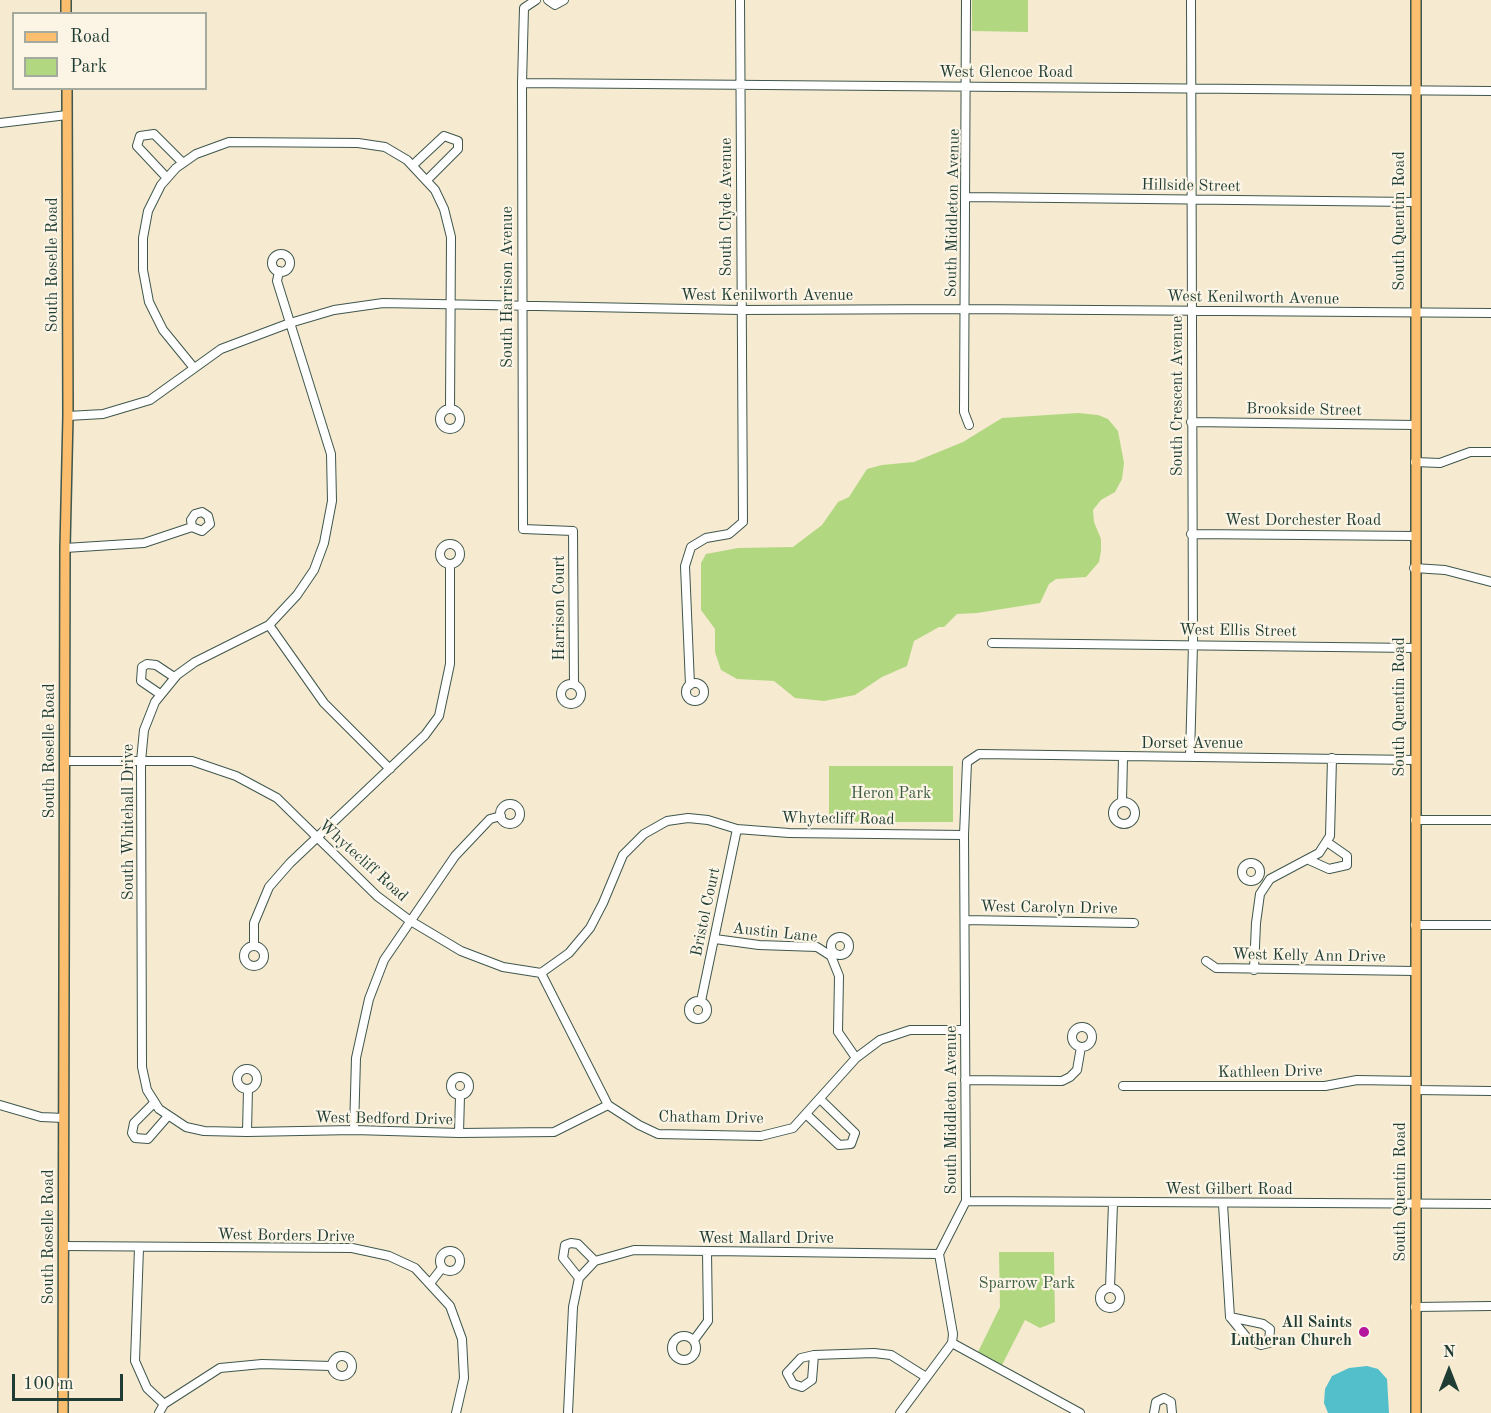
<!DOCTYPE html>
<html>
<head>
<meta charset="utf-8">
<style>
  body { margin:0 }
  #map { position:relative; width:1491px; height:1413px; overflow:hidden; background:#f6ead1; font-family:"Old Standard TT",serif }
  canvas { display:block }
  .legend { position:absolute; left:12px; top:12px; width:195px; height:78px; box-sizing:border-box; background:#fcf5e5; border:2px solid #a4ab9e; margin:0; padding:8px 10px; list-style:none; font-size:18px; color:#1f3d34 }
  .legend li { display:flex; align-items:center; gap:12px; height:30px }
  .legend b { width:30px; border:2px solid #a4ab9e }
  .north { position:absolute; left:1419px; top:1341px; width:60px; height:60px; -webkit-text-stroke:4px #fcf5e5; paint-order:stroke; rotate:0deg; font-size:16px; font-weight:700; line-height:24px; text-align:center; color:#1f3d34 }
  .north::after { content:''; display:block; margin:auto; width:21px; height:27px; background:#1f3d34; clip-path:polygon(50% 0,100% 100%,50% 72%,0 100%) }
  .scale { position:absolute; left:12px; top:1374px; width:111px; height:27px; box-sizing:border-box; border:3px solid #1f3d34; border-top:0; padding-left:8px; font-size:18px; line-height:21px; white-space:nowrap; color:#1f3d34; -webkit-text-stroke:4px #fcf5e5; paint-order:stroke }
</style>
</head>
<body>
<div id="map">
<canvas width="1491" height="1413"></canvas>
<ul class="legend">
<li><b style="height:8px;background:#fbbe6e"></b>Road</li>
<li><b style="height:16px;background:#b1d881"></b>Park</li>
</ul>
<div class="north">N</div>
<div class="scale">100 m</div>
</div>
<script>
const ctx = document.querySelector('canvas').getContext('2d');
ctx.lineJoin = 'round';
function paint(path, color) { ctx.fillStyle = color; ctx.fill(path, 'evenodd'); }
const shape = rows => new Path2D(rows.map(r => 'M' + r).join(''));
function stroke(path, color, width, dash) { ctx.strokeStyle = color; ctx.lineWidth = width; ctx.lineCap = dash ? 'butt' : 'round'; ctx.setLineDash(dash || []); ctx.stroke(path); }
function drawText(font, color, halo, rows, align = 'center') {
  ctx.font = font + ' "Old Standard TT",serif'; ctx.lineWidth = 4.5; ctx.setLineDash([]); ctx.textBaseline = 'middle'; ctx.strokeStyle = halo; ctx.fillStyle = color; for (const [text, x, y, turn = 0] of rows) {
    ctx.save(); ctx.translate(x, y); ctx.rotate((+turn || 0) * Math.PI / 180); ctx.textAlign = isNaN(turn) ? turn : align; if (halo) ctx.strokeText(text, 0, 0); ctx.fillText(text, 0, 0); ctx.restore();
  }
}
const green = shape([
  [972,0,1028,0,1028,32,972,31],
  [1078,413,1098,415,1108,419,1118,431,1124,463,1122,479,1115,492,1101,500,1093,510,1094,522,1101,539,1101,551,1099,562,1086,577,1056,579,1049,584,1040,603,977,613,957,614,944,627,939,627,914,641,907,666,882,677,855,695,824,701,795,698,774,681,737,679,721,670,715,652,715,629,701,610,701,563,706,554,738,548,793,547,822,525,838,502,849,497,867,469,882,465,914,462,963,442,1002,418],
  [829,766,953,766,953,822,829,822],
  [999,1252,1054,1252,1055,1322,1040,1328,1025,1320,1002,1365,978,1352,1000,1307]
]);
const water = shape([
  [1367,1366,1378,1369,1387,1379,1389,1413,1328,1413,1324,1403,1325,1389,1332,1376,1349,1368]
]);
const minor = shape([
  [536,0,524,8,522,83,523,529,573,531,574,684],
  [548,0,555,5,564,0],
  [966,0,964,412,969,425],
  [522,83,1491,91],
  [0,123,67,115],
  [413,165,444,136,458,141,458,149,427,180],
  [167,178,137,146,140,136,154,134,182,162],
  [967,197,1414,202],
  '272 263a9 9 0 1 1 18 0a9 9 0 1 1-18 0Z',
  [279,271,277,281,331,454,332,501,324,543,314,570,297,595,269,625,195,662,177,675,155,702,144,730,141,761,142,1067,147,1090,159,1109,186,1127,204,1131,247,1132,354,1130,459,1133,554,1132,608,1105],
  [194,368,163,330,149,302,143,270,143,238,148,211,161,185,176,168,196,154,229,142,358,143,385,147,407,160,435,190,444,209,451,237,450,409],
  '440 419a10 10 0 1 1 20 0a10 10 0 1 1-20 0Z',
  [68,416,103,414,150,400,221,349,290,323,334,310,383,303,741,310,965,309,1491,313],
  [1191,422,1416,425],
  [1415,462,1440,463,1470,452,1491,452],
  [1191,534,1414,536],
  '440 554a10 10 0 1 1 20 0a10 10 0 1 1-20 0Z',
  [65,548,144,543,192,527,202,531,210,524,208,516,202,512,195,514,191,520,192,527],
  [1414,568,1445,570,1491,582],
  [269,625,324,703,390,769],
  [992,643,1415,648],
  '686 692a9 9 0 1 1 18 0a9 9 0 1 1-18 0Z',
  '561 694a10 10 0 1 1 20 0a10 10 0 1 1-20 0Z',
  [690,685,685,566,691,547,706,538,729,534,743,522,740,0],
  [160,694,141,681,142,667,147,664,156,665,174,677],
  [1190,757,1193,644,1191,0],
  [66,761,192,761,236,776,277,798,377,896,409,920,461,951,503,967,541,973,569,953,590,928,603,903,623,855,644,834,667,821,688,818,708,820,737,829,789,833,964,835],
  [1122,802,1123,757],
  '1113 813a11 11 0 1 1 22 0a11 11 0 1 1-22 0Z',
  '500 814a10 10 0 1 1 20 0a10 10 0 1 1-20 0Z',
  [1415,820,1491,820],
  [1309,860,1329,869,1347,865,1347,856,1327,842],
  '1242 872a9 9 0 1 1 18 0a9 9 0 1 1-18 0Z',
  [965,920,1134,923],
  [1415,925,1491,925],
  '831 946a9 9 0 1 1 18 0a9 9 0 1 1-18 0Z',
  [715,939,759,945,817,947,831,956,839,976,838,1032,856,1058],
  [254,946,254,923,269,887,290,863,425,735,439,716,450,664,450,564],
  '244 956a10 10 0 1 1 20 0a10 10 0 1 1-20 0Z',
  [1206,961,1216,968,1415,971],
  [1254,970,1256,923,1260,894,1270,879,1319,853,1330,836,1332,758],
  [541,973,608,1105,639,1125,658,1134,761,1136,793,1128,856,1058,880,1040,910,1030,965,1030],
  [701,1001,737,829],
  '689 1010a9 9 0 1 1 18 0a9 9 0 1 1-18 0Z',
  '1072 1037a10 10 0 1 1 20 0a10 10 0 1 1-20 0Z',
  '237 1079a10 10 0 1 1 20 0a10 10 0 1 1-20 0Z',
  '451 1086a9 9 0 1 1 18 0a9 9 0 1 1-18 0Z',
  [965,1080,1062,1081,1070,1077,1077,1070,1081,1047],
  [1123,1086,1325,1086,1357,1080,1416,1081],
  [1416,1090,1491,1091],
  [154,1103,134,1123,132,1133,135,1138,148,1139,168,1116],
  [0,1105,41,1117,64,1118],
  [807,1115,839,1145,851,1144,855,1133,820,1099],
  [354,1130,356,1058,369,999,384,960,455,856,490,819,501,816],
  [247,1132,248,1089],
  [459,1133,460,1096],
  [966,1201,1491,1204],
  [1223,1204,1230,1317,1248,1339,1261,1345,1269,1343,1270,1329,1263,1324,1230,1317],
  [64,1246,352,1248,389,1256,415,1268,450,1306,462,1339,464,1378,456,1413],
  [139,1248,135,1361,147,1388,164,1404],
  '440 1261a10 10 0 1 1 20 0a10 10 0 1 1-20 0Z',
  [579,1278,595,1261,634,1250,939,1254],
  [579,1278,563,1258,565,1245,571,1243,578,1244,595,1261],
  [431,1282,442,1268],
  '1100 1298a10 10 0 1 1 20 0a10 10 0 1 1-20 0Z',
  [1110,1288,1113,1203],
  [1415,1307,1491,1306],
  '672 1348a12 12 0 1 1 24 0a12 12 0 1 1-24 0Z',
  [694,1340,708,1321,707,1252],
  [814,1355,812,1380,802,1387,793,1384,787,1373,801,1358,814,1355,874,1353,891,1355,926,1377],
  '332 1366a10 10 0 1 1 20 0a10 10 0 1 1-20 0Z',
  [159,1413,164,1404,220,1368,262,1364,331,1366],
  [568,1413,573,1307,579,1278],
  [900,1413,952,1343],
  [1080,1413,952,1343,953,1334,939,1254,966,1201,964,835,967,762,979,754,1415,760],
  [1154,1413,1156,1402,1164,1398,1171,1402,1172,1413]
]);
const major = shape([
  [66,0,66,14],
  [63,1413,65,548,68,416,67,88],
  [1416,1413,1416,0]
]);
const markers = [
  [1364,1332,6,"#b5179e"]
];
const streetNames = [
  ["West Glencoe Road",1006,73],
  ["Hillside Street",1191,186,1],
  ["South Clyde Avenue",727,207,-90],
  ["South Middleton Avenue",953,213,-89],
  ["South Quentin Road",1400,221,-90],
  ["South Roselle Road",53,265,-90],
  ["South Harrison Avenue",508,287,-90],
  ["West Kenilworth Avenue",767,296],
  ["West Kenilworth Avenue",1253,298,1],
  ["South Crescent Avenue",1178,396,-90],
  ["Brookside Street",1304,410,1],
  ["West Dorchester Road",1303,521],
  ["Harrison Court",560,608,-90],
  ["West Ellis Street",1238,631,1],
  ["South Quentin Road",1400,707,-90],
  ["Dorset Avenue",1192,744],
  ["South Roselle Road",50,751,-90],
  ["Whytecliff Road",838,819,1],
  ["South Whitehall Drive",129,822,-90],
  ["Whytecliff Road",363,861,42],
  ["West Carolyn Drive",1049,908,1],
  ["Bristol Court",706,912,-78],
  ["Austin Lane",775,933,6],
  ["West Kelly Ann Drive",1309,956,1],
  ["Kathleen Drive",1270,1072,-1],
  ["South Middleton Avenue",952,1110,-90],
  ["Chatham Drive",711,1118,1],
  ["West Bedford Drive",384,1119,1],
  ["West Gilbert Road",1229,1190],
  ["South Quentin Road",1401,1192,-90],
  ["West Borders Drive",286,1236,1],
  ["South Roselle Road",49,1237,-90],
  ["West Mallard Drive",766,1239]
];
const parkNames = [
  ["Heron Park",891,794],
  ["Sparrow Park",1027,1284]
];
const poiNames = [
  ["All Saints",1352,1323],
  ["Lutheran Church",1352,1341]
];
paint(green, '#b1d881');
paint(water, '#52bfcb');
stroke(minor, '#3f574c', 10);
stroke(major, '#3f574c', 12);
stroke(minor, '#fff', 8);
stroke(major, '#fbbe6e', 9);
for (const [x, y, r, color] of markers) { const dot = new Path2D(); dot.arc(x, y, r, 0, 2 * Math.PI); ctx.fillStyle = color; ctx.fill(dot); stroke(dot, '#fcf5e5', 2); }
drawText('16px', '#1f3d34', '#fcf5e5', streetNames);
drawText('16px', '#3c5c43', '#fcf5e5', parkNames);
drawText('bold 16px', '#1f3d34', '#fcf5e5', poiNames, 'right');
</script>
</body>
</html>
